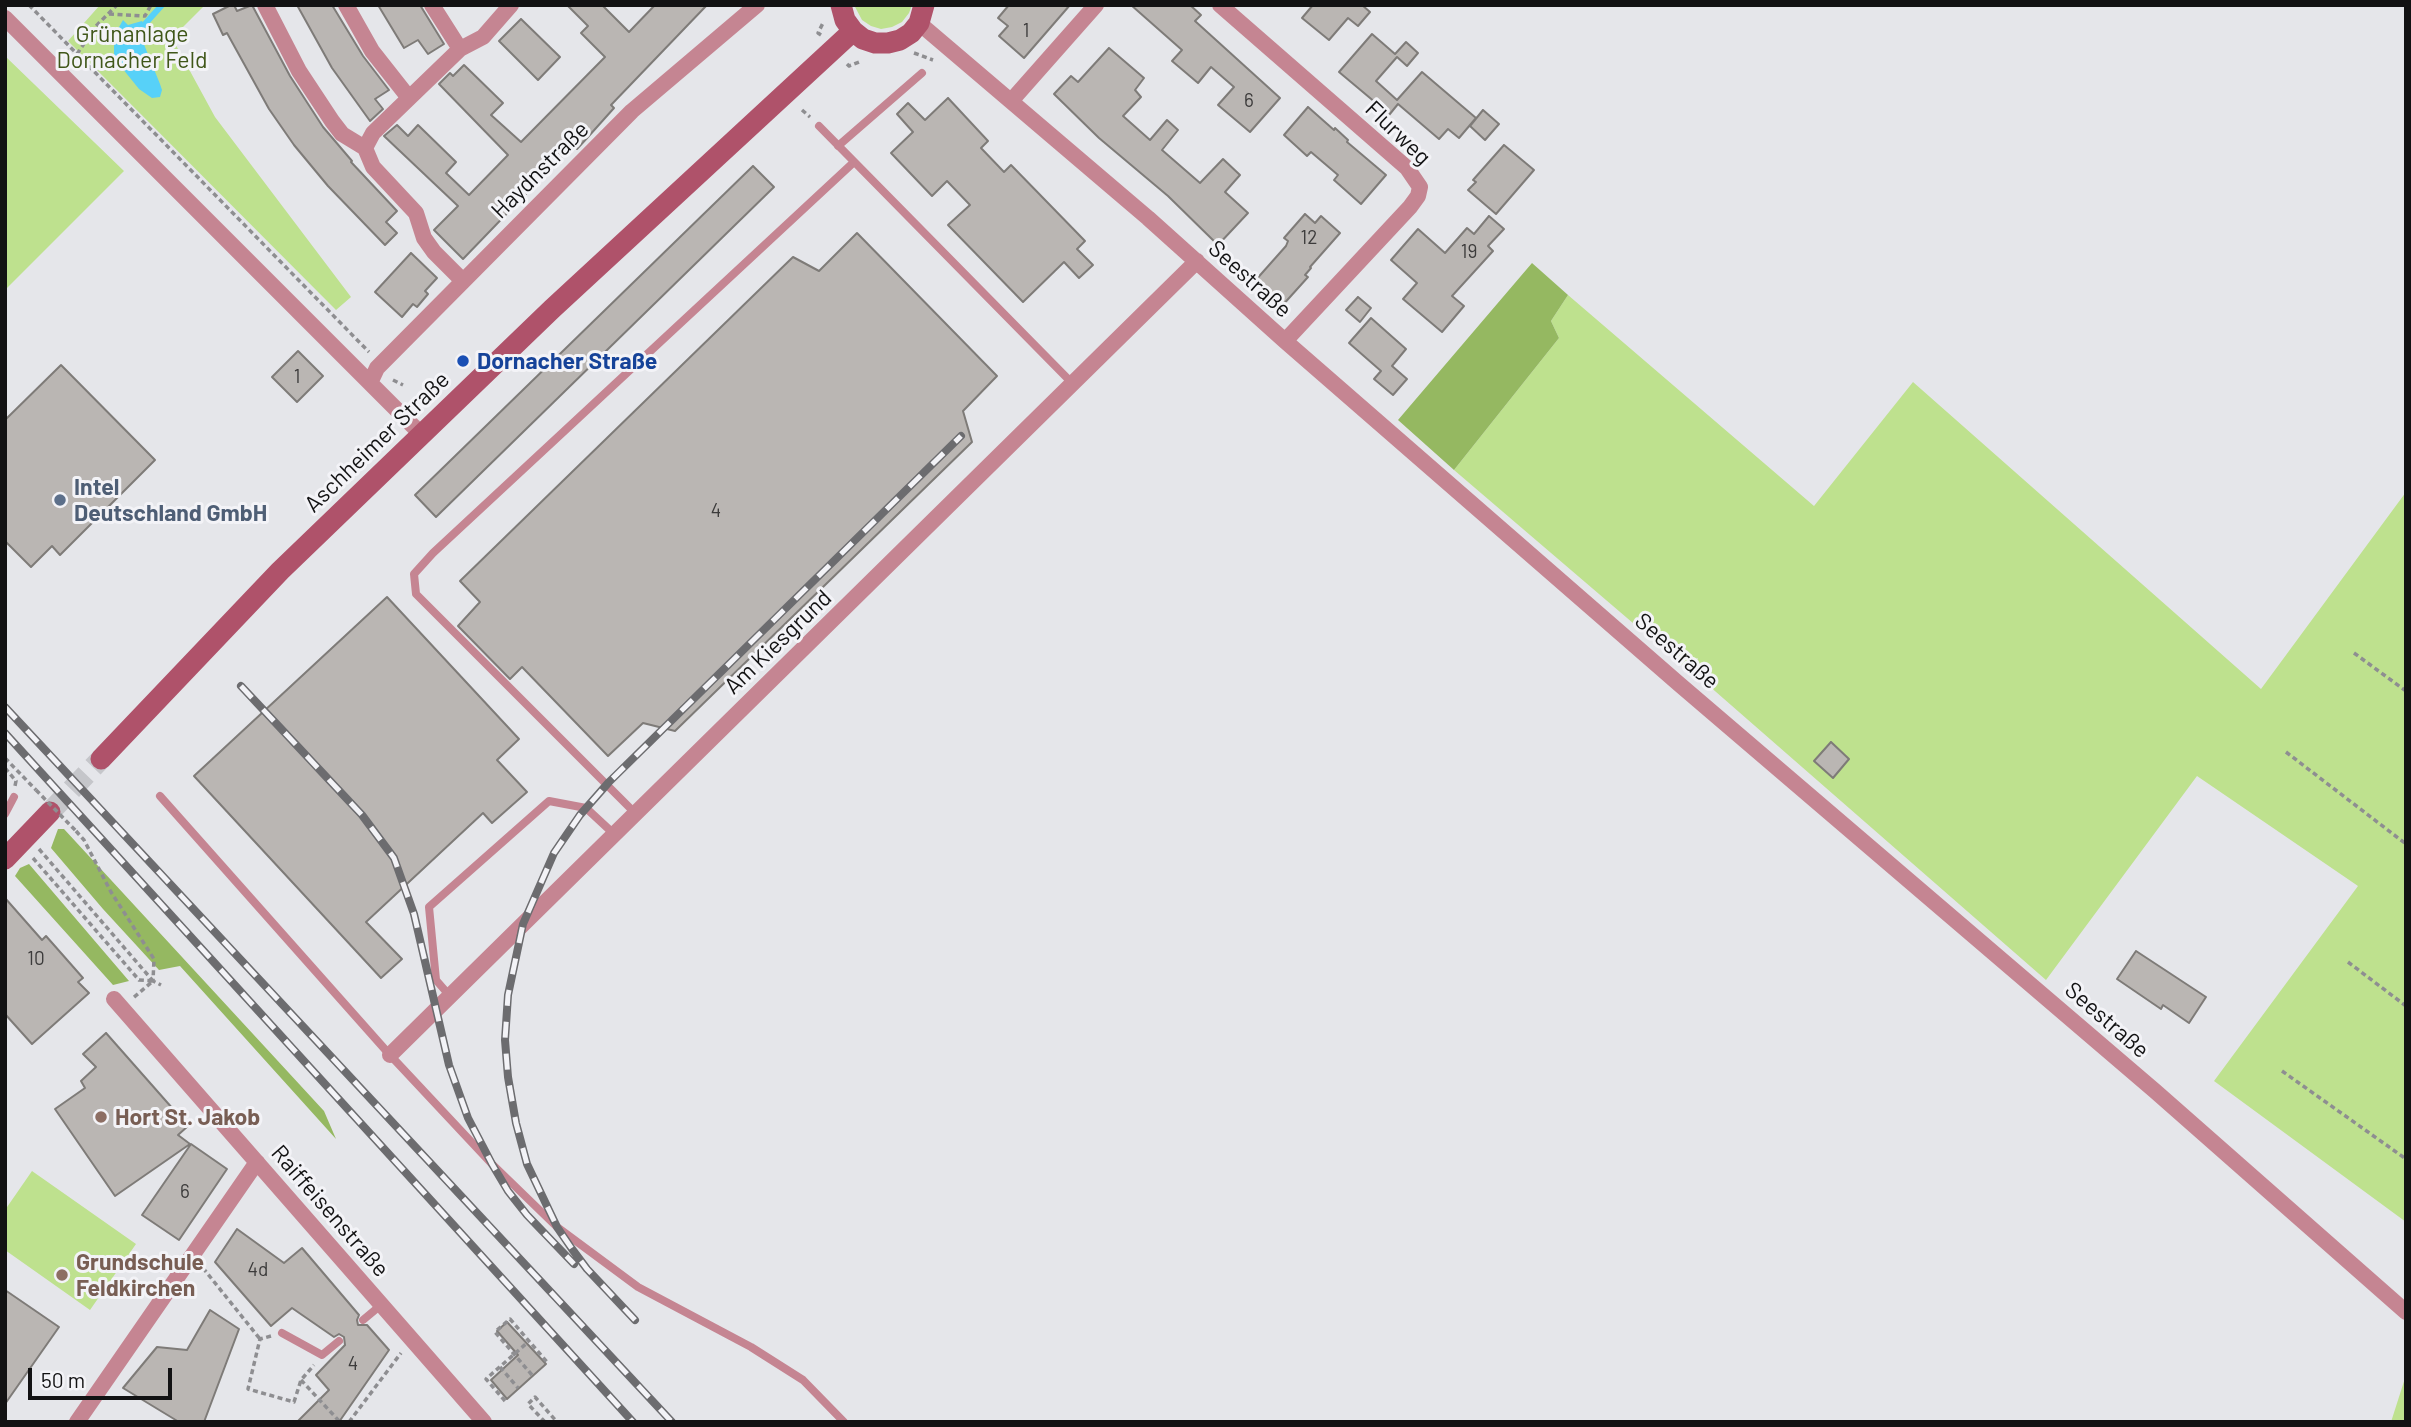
<!DOCTYPE html>
<html>
<head>
<meta charset="utf-8">
<style>
  body { margin:0 }
  #map { position:relative; width:2411px; height:1427px; overflow:hidden; background:#e5e6ea; font-family:Barlow,sans-serif }
  canvas { display:block }
  .frame { position:absolute; inset:0; border:7px solid #121213; pointer-events:none }
  .scale { position:absolute; left:28px; top:1368px; width:144px; height:32px; box-sizing:border-box; border:4px solid #121213; border-top:0; padding-left:9px; font-size:21px; line-height:24px; white-space:nowrap; color:#121213; -webkit-text-stroke:5px #f3f3f7; paint-order:stroke }
</style>
</head>
<body>
<div id="map">
<canvas width="2411" height="1427"></canvas>
<div class="frame"></div>
<div class="scale">50 m</div>
</div>
<script>
const ctx = document.querySelector('canvas').getContext('2d');
ctx.lineJoin = 'round';
function paint(path, color) { ctx.fillStyle = color; ctx.fill(path, 'evenodd'); }
const shape = rows => new Path2D(rows.map(r => 'M' + r).join(''));
function stroke(path, color, width, dash) { ctx.strokeStyle = color; ctx.lineWidth = width; ctx.lineCap = dash ? 'butt' : 'round'; ctx.setLineDash(dash || []); ctx.stroke(path); }
function drawText(font, color, halo, rows, align = 'center') {
  ctx.font = font + ' Barlow,sans-serif'; ctx.lineWidth = 6; ctx.setLineDash([]); ctx.textBaseline = 'middle'; ctx.strokeStyle = halo; ctx.fillStyle = color; for (const [text, x, y, turn = 0] of rows) {
    ctx.save(); ctx.translate(x, y); ctx.rotate((+turn || 0) * Math.PI / 180); ctx.textAlign = isNaN(turn) ? turn : align; if (halo) ctx.strokeText(text, 0, 0); ctx.fillText(text, 0, 0); ctx.restore();
  }
}
const green = shape([
  [100,5,205,5,172,38,215,117,351,297,336,310,68,41],
  [854,5,912,5,909,13,902,22,892,27,881,29,871,26,862,20],
  [5,56,124,171,5,290],
  [1568,295,1814,506,1913,382,2261,689,2406,492,2406,1222,2214,1081,2358,886,2197,776,2046,980,1692,671,1698,658,1682,665,1454,470,1559,338,1551,321],
  [32,1171,136,1244,90,1310,5,1250,5,1210],
  [2406,1375,2406,1422,2391,1422]
]);
const forest = shape([
  [1532,263,1568,295,1551,321,1559,338,1454,470,1398,420],
  [58,829,64,829,324,1111,336,1139,180,966,159,970,103,909,51,848],
  [29,864,129,981,113,985,15,876,20,868]
]);
const water = shape([
  [123,20,128,25,142,21,144,25,141,37,160,84,162,90,160,97,152,98,139,89,114,58,114,36]
]);
const stream = shape([
  [144,25,162,5]
]);
const building = shape([
  [231,5,234,5,237,11,252,5,290,76,323,127,352,161,351,162,397,211,386,222,397,233,385,245,328,186,294,145,269,109,227,33,223,35,213,14,231,5],
  [297,5,332,5,363,56,389,90,375,99,383,109,370,121,332,68,297,5],
  [378,5,420,5,444,44,428,54,418,40,404,48,378,5],
  [567,5,602,5,629,32,655,5,707,5,611,105,614,108,588,137,577,149,573,145,463,259,434,230,458,206,384,136,397,125,408,136,418,125,456,162,446,173,469,195,508,155,439,84,450,73,453,76,464,65,503,103,491,115,521,142,605,57,581,33,588,26,567,5],
  [1009,5,1070,5,1024,58,999,36,1008,26,998,18,1009,5],
  [1131,5,1190,5,1201,15,1195,21,1280,98,1250,132,1218,105,1234,87,1211,67,1198,83,1172,61,1182,50,1131,5],
  [1313,5,1362,5,1370,12,1358,26,1348,18,1329,40,1302,18,1313,5],
  [521,19,560,57,538,80,499,41,521,19],
  [1372,34,1395,54,1406,42,1418,53,1407,66,1397,57,1376,81,1397,100,1422,72,1476,118,1459,138,1448,129,1439,139,1398,104,1385,120,1371,108,1376,103,1339,72,1372,34],
  [1109,48,1144,78,1135,90,1141,97,1123,116,1150,140,1167,120,1178,130,1162,150,1200,183,1223,159,1240,175,1225,192,1248,213,1218,245,1168,196,1099,138,1054,94,1071,76,1078,82,1109,48],
  [948,98,988,141,981,148,1004,172,1011,165,1085,241,1077,249,1093,265,1079,278,1064,262,1023,302,948,225,970,205,947,181,932,196,891,153,913,132,897,114,908,103,925,120,948,98],
  [1308,107,1334,130,1335,128,1348,140,1347,142,1386,175,1361,204,1334,180,1338,175,1311,152,1307,156,1284,135,1308,107],
  [1483,110,1499,124,1485,140,1470,126,1483,110],
  [1504,145,1534,170,1496,214,1468,190,1476,182,1473,180,1504,145],
  [753,166,774,187,436,517,415,495,753,166],
  [1305,214,1315,223,1321,216,1340,233,1310,267,1311,268,1305,275,1308,277,1281,307,1254,282,1286,246,1288,241,1284,238,1305,214],
  [1489,216,1504,229,1488,246,1493,251,1452,296,1464,306,1442,332,1403,299,1417,283,1391,260,1418,229,1445,253,1467,228,1474,234,1489,216],
  [857,233,997,376,963,411,972,442,675,731,643,723,608,756,522,667,510,679,458,626,480,602,460,581,793,257,819,271,857,233],
  [411,253,437,278,425,291,428,294,417,307,413,304,402,317,375,292,411,253],
  [1358,297,1371,308,1360,322,1346,310,1358,297],
  [1371,318,1406,349,1392,366,1407,379,1393,395,1374,379,1381,371,1349,343,1371,318],
  [298,351,323,376,297,402,272,377,298,351],
  [61,365,155,460,60,555,52,546,31,567,5,541,5,420,61,365],
  [387,597,519,739,497,760,527,792,492,823,483,813,366,922,402,959,381,978,194,776,387,597],
  [1831,742,1849,759,1833,778,1814,761,1831,742],
  [5,898,42,940,46,936,83,978,78,982,89,993,32,1044,5,1014,5,898],
  [2136,951,2206,997,2189,1023,2163,1005,2161,1009,2117,979,2136,951],
  [106,1033,188,1126,178,1135,190,1144,115,1196,55,1109,85,1088,81,1081,96,1067,83,1054,106,1033],
  [191,1144,227,1169,179,1240,142,1215,191,1144],
  [237,1229,284,1263,302,1248,359,1315,357,1320,358,1325,367,1325,389,1350,339,1422,297,1422,329,1390,316,1375,345,1345,344,1337,339,1334,334,1337,292,1308,271,1326,215,1262,237,1229],
  [5,1290,59,1327,5,1404,5,1290],
  [210,1310,239,1329,204,1422,179,1422,123,1388,157,1347,187,1350,210,1310],
  [507,1322,546,1364,507,1399,491,1380,518,1355,497,1331,507,1322]
]);
const secondaryTunnel = shape([
  [50,812,101,759]
]);
const path = shape([
  [29,5,369,352],
  [109,14,145,16,151,5],
  [821,35,818,33,824,21],
  [914,53,933,60],
  [77,54,96,26,117,5],
  [847,64,849,66,862,61],
  [802,110,810,117],
  [393,380,403,385],
  [2354,653,2406,691],
  [2286,752,2406,844],
  [5,758,36,790],
  [5,768,16,781,15,786],
  [76,831,84,840,111,892,154,959,153,981,161,985],
  [39,849,153,981],
  [33,858,139,980,153,981,133,998],
  [2348,962,2406,1006],
  [2282,1071,2406,1159],
  [203,1268,260,1339],
  [271,1336,260,1339,248,1389,294,1402,301,1380,314,1365],
  [500,1367,518,1388],
  [532,1375,495,1332,510,1319,547,1362],
  [301,1380,340,1422],
  [505,1401,486,1379,528,1342],
  [349,1422,401,1353],
  [545,1422,528,1404,535,1397,557,1422]
]);
const lane = shape([
  [819,126,1073,384],
  [838,146,922,73],
  [160,796,390,1055,492,1164,557,1227,638,1287,751,1347,803,1380,844,1422],
  [635,813,416,594,414,574,433,553,854,162],
  [5,814,14,797],
  [449,995,436,980,429,907,549,801,586,808,614,834],
  [363,1320,381,1305],
  [282,1333,322,1355,339,1341]
]);
const street = shape([
  [265,5,299,71,332,121,342,134,365,148],
  [346,5,372,51,409,98],
  [432,5,460,49],
  [1220,5,1407,168,1420,187,1418,196,1410,207,1285,341],
  [5,18,422,435],
  [919,23,1148,218,1285,341,1679,684,2155,1091,2406,1312],
  [1012,100,1096,5],
  [462,280,434,252,424,238,416,213,373,167,365,148,373,133,460,49,483,37,511,5],
  [370,383,377,368,632,111,757,5],
  [114,999,484,1422],
  [390,1055,1197,261],
  [77,1422,257,1162]
]);
const secondary = shape([
  [841,5,845,20,853,31,863,39,875,43,888,43,900,40,911,33,919,23,924,5],
  [101,759,280,571,552,309,853,31],
  [5,859,50,812]
]);
const rail = shape([
  [241,686,362,815,394,858,414,914,449,1065,468,1118,492,1164,508,1191,527,1215,574,1264],
  [5,707,672,1422],
  [5,733,633,1422],
  [635,1320,587,1269,572,1249,557,1227,527,1164,516,1123,508,1077,505,1040,508,995,523,924,554,853,580,815,609,782,961,436]
]);
const pathBridge = shape([
  [36,790,76,831]
]);
const markers = [
  [463,361,7,"#1a4fb4"],
  [60,500,7,"#5c6f8a"],
  [101,1117,7,"#8d6e63"],
  [62,1275,7,"#8d6e63"]
];
const numberNames = [
  ["1",1026,31],
  ["6",1249,101],
  ["12",1309,238],
  ["19",1469,252],
  ["1",297,377],
  ["4",716,511],
  ["10",36,959],
  ["6",185,1192],
  ["4d",258,1270],
  ["4",353,1364]
];
const parkNames = [
  ["Grünanlage",132,34],
  ["Dornacher Feld",132,60]
];
const streetNames = [
  ["Flurweg",1398,133,44],
  ["Haydnstraße",540,170,-45],
  ["Seestraße",1250,279,42],
  ["Aschheimer Straße",377,442,-44],
  ["Am Kiesgrund",778,642,-44],
  ["Seestraße",1677,651,41],
  ["Seestraße",2107,1020,41],
  ["Raiffeisenstraße",330,1211,49]
];
const transitNames = [
  ["Dornacher Straße",477,361]
];
const serviceNames = [
  ["Intel",74,487],
  ["Deutschland GmbH",74,513]
];
const educationNames = [
  ["Hort St. Jakob",115,1117],
  ["Grundschule",76,1262],
  ["Feldkirchen",76,1288]
];
paint(green, '#bee18e');
paint(forest, '#95b861');
paint(water, '#57d1f8');
stroke(stream, '#57d1f8', 6);
paint(building, '#bab6b3');
stroke(building, '#7e7b78', 2);
stroke(secondaryTunnel, '#c5c6ca', 21, [21, 10]);
stroke(path, '#8e8e91', 3.5, [5, 3.5]);
stroke(lane, '#c58592', 8);
stroke(street, '#c58592', 16);
stroke(secondary, '#af526a', 21);
stroke(rail, '#6c6c6f', 8);
stroke(rail, '#f3f3f7', 5, [16]);
stroke(pathBridge, '#8e8e91', 3.5, [5, 3.5]);
for (const [x, y, r, color] of markers) { const dot = new Path2D(); dot.arc(x, y, r, 0, 2 * Math.PI); ctx.fillStyle = color; ctx.fill(dot); stroke(dot, '#f3f3f7', 2.5); }
drawText('19px', '#3c3b3b', null, numberNames);
drawText('23px', '#40571a', '#f3f3f7', parkNames);
drawText('23px', '#121213', '#f3f3f7', streetNames);
drawText('bold 23px', '#164399', '#f3f3f7', transitNames, 'left');
drawText('bold 23px', '#4e5e75', '#f3f3f7', serviceNames, 'left');
drawText('bold 23px', '#785e54', '#f3f3f7', educationNames, 'left');
</script>
</body>
</html>
